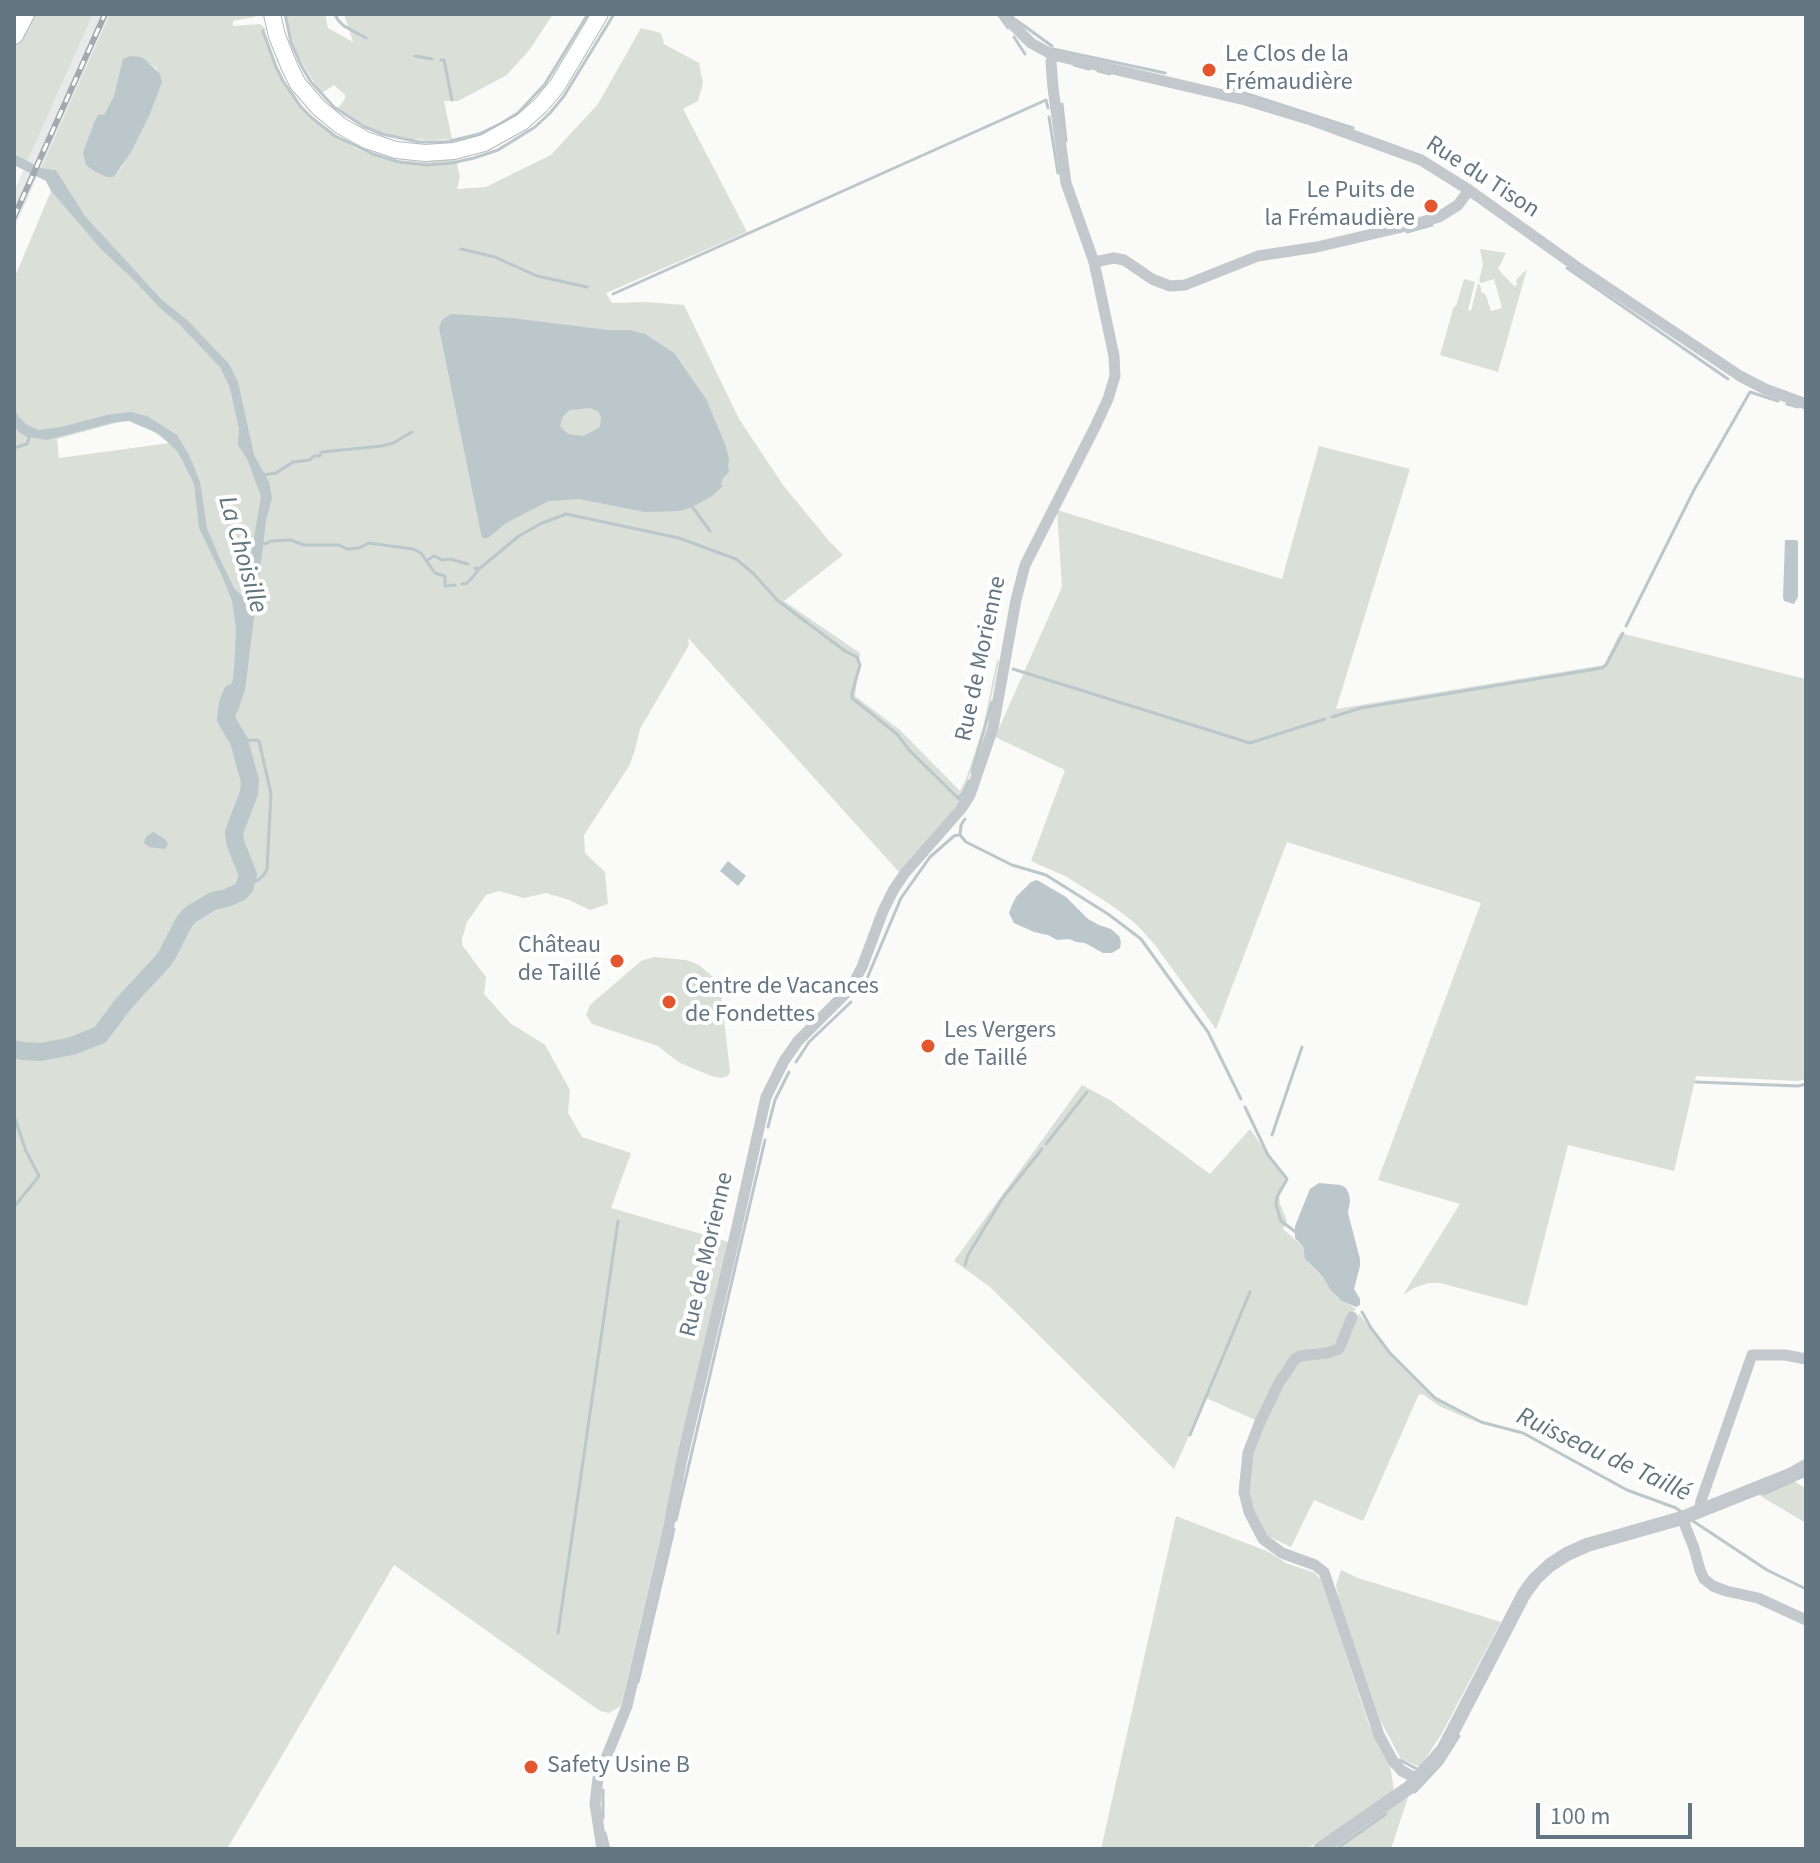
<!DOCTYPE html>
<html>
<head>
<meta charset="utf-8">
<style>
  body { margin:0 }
  #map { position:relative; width:1820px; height:1863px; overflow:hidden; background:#fafaf8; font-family:"Source Sans 3",sans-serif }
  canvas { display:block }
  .frame { position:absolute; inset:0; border:16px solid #657683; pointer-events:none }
  .scale { position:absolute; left:1536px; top:1803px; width:156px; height:36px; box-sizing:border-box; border:4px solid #657683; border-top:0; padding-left:10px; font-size:24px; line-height:28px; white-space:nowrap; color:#657683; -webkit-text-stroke:6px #fff; paint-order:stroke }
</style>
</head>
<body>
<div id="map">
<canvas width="1820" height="1863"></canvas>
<div class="frame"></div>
<div class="scale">100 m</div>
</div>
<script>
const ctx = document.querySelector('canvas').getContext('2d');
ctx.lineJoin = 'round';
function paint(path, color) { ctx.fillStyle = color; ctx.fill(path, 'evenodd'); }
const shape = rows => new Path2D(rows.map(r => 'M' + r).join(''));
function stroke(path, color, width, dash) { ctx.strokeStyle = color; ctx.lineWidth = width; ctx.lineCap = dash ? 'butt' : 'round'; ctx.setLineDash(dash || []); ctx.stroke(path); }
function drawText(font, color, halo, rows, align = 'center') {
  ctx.font = font + ' "Source Sans 3",sans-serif'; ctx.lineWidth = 8; ctx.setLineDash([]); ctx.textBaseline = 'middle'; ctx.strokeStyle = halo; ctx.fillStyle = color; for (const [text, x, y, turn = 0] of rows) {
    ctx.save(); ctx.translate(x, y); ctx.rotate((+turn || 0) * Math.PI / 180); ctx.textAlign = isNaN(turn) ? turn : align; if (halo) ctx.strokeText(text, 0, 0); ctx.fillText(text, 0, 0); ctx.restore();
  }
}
const built = shape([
  [93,14,110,14,41,168,27,162],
  [24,169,38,175,14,229,14,191]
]);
const green = shape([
  [32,14,93,14,27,162,14,154,14,48],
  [110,14,260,14,254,17,233,21,233,26,260,24,265,28,266,30,263,31,271,54,283,81,301,107,321,126,355,148,384,159,422,162,456,159,460,177,457,189,486,187,551,155,598,104,641,28,661,33,664,44,699,63,703,83,698,101,683,109,747,232,606,293,612,303,645,302,684,305,739,419,783,485,829,541,843,555,784,601,860,653,855,696,900,730,960,791,966,779,983,728,997,660,999,661,984,733,961,801,899,872,688,638,689,645,640,729,635,750,629,766,584,835,585,853,605,872,608,904,590,910,569,900,546,893,524,898,499,891,486,895,467,922,462,939,462,945,486,977,484,994,510,1023,545,1045,570,1090,568,1113,582,1137,631,1153,611,1208,729,1242,621,1706,609,1713,600,1711,394,1565,227,1849,14,1849,14,1049,20,1051,14,1047,14,279,51,191,93,239,100,232,82,213,56,170,41,168],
  [141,57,157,69,122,167,113,177,83,152,95,120,99,114,104,115,114,96,118,86,122,65],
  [126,420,150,429,169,443,59,458,57,439],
  [285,14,325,14,328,28,353,42,344,14,553,14,530,49,507,75,458,101,444,101,452,139,433,140,408,139,380,132,354,120,338,108,345,99,345,95,334,85,322,93,317,87,299,58,292,40],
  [1480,249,1506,253,1498,269,1514,286,1517,285,1516,280,1527,269,1498,372,1440,355,1454,306,1456,306,1464,279,1475,282,1468,310,1471,311,1478,283,1481,287,1481,292,1486,295,1491,311,1502,308,1494,279,1481,283,1479,281,1483,264],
  [1319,446,1410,469,1336,709,1604,665,1620,633,1806,679,1806,1079,1798,1081,1696,1076,1674,1171,1568,1145,1527,1306,1440,1283,1428,1283,1414,1288,1403,1295,1460,1204,1378,1180,1481,903,1287,842,1216,1029,1155,945,1135,923,1111,905,1067,877,1031,861,1065,770,995,737,1062,587,1057,510,1282,579],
  [654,957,686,960,699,965,713,977,721,994,730,1071,728,1076,721,1078,711,1076,678,1062,658,1046,592,1024,586,1015,590,1005,641,961],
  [1082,1085,1110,1100,1210,1174,1250,1129,1285,1179,1279,1193,1280,1204,1287,1221,1283,1229,1303,1246,1304,1254,1309,1264,1323,1277,1331,1291,1337,1297,1356,1309,1350,1315,1355,1319,1359,1314,1390,1353,1435,1398,1476,1422,1439,1406,1424,1395,1419,1394,1363,1521,1314,1500,1291,1547,1268,1536,1256,1527,1244,1492,1260,1422,1206,1398,1174,1469,990,1287,954,1261],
  [1793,1480,1806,1489,1806,1523,1757,1494],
  [1176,1516,1269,1552,1286,1563,1315,1573,1321,1580,1369,1725,1390,1764,1394,1791,1307,1849,1101,1849],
  [1341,1570,1358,1578,1501,1622,1442,1733,1420,1767,1401,1759,1380,1720,1339,1601,1336,1585],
  [1409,1794,1391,1849,1332,1849,1373,1821]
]);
const water = shape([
  [130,56,141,57,146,60,160,74,162,82,149,116,131,152,116,174,113,177,107,177,94,171,86,165,83,152,95,120,99,114,104,115,114,96,123,59],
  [14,154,41,168,56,170,85,216,162,300,187,320,229,364,238,382,254,455,269,482,272,498,266,521,245,690,237,713,224,716,224,706,233,680,235,654,236,628,232,601,223,578,199,528,194,484,178,452,159,434,129,421,111,423,47,440,27,437,19,432,14,425,14,409,19,417,27,425,39,430,61,427,107,415,131,412,147,416,177,435,189,455,200,482,207,528,220,559,234,588,244,598,261,496,247,459,238,445,239,429,230,388,220,367,180,325,159,307,136,282,101,249,51,191,46,181,14,165],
  [451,314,511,318,608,330,630,330,645,334,674,353,706,399,725,444,729,459,728,467,729,472,723,478,721,484,723,486,712,496,690,508,679,511,645,512,579,499,549,501,506,523,488,538,482,538,439,328,442,320],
  [590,408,598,411,601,417,600,427,593,431,583,436,568,434,560,426,563,416,570,410],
  [1785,540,1796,540,1798,541,1798,597,1794,604,1784,601,1783,597],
  [153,832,165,839,168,844,165,849,149,847,144,843,146,837],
  [728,861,746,876,738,886,720,871],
  [1037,880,1066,897,1088,919,1099,925,1111,929,1119,936,1121,942,1120,948,1112,953,1103,953,1085,943,1076,942,1069,939,1057,940,1048,935,1034,932,1014,923,1009,913,1012,905,1016,897,1031,882],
  [1319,1183,1341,1185,1346,1188,1349,1194,1350,1201,1348,1213,1360,1259,1360,1266,1354,1289,1360,1299,1360,1305,1356,1307,1342,1301,1331,1291,1323,1277,1305,1259,1303,1246,1295,1238,1295,1226,1310,1189]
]);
const stream = shape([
  [285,14,291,42,301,65,311,82,334,107,363,126,382,134,419,142,446,142,479,134,500,124,518,113,545,84,588,14],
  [335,14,338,20,344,26,366,38],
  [998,14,1008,28],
  [1016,20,1052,46],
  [263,31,276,67,283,81,301,107,312,118,335,136,373,154,399,162,427,165,452,163,474,158,498,150,535,127,550,113,564,96,614,14],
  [1014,37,1025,54],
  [1053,49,1165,73],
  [415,56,432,59],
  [441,60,444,60,452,100],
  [1074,65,1089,69],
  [1098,71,1110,74],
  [1232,89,1353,128],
  [1062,104,1066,141],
  [1049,117,1058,173],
  [1407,232,1432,225],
  [461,249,495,257,537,276,587,287],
  [1567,268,1728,379],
  [613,294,1046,100,1048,108],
  [1787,404,1798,407],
  [14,448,27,444,29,437],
  [263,475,276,473,293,462,310,460,314,456,319,456,322,452,382,446,393,443,412,432],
  [691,505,710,531],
  [263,543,265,544,271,541,291,540,304,545,339,545,347,549,359,548,369,543,413,549,421,553,435,573,445,576,445,586,455,585],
  [426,561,434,556,442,560,450,559,468,564],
  [475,568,479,569,519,536,540,524,566,514,679,538,736,559,754,574,777,600,845,651,857,657,860,665,852,693,852,698,897,734,909,750,962,802],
  [462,584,467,583,471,579,479,569],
  [1626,626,1694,490,1750,392,1778,401],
  [1013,669,1250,743,1325,719],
  [1332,717,1361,708,1602,668,1606,665,1623,633],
  [239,741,257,740,259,741,271,794,267,869,263,876,258,880,254,882,248,880],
  [972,772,992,702],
  [958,798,963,794,969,781],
  [965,819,961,825,960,835,966,842,1012,865,1046,875,1108,914,1141,939,1208,1032,1241,1099],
  [863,988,901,898,930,857,954,836,958,835],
  [14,1056,17,1051],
  [796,1062,809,1042,851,1002],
  [1696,1082,1798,1086,1806,1084],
  [1245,1107,1268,1155,1287,1179,1277,1197,1276,1205,1281,1221,1297,1233],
  [14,1116,26,1151,39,1176,14,1207],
  [768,1127,775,1100,789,1072],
  [1272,1135,1302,1047],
  [1046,1144,1087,1092],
  [965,1265,968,1255,1002,1199,1042,1149],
  [1362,1312,1371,1328,1390,1353,1435,1398,1481,1422,1523,1433,1627,1490,1676,1508,1684,1514],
  [1190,1435,1250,1292],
  [1764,1494,1806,1475],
  [676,1520,765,1140],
  [1693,1521,1767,1570,1806,1589],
  [558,1633,618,1221],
  [638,1682,674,1529],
  [1400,1760,1417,1769],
  [1415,1792,1442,1763,1459,1736],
  [603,1818,603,1790],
  [605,1833,609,1849],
  [1336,1849,1386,1814]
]);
const river = shape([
  [14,1049,23,1051,41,1052,72,1046,100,1035,124,1003,161,963,167,955,184,922,190,915,213,901,227,898,240,892,244,888,248,875,235,842,234,832,249,793,250,781,239,741,226,719,228,703,232,693]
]);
const minor = shape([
  [1006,14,1013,25,1031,43,1053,55,1245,100,1311,120,1421,160,1469,190,1577,267,1740,376,1765,389,1806,404],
  [1094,262,1114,258,1124,260,1152,279,1170,286,1185,285,1258,256,1317,247,1415,224,1439,217,1458,205,1469,190],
  [1352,1317,1339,1349,1327,1353,1300,1356,1295,1359,1279,1383,1260,1422,1248,1453,1244,1492,1249,1512,1263,1539,1282,1553,1315,1565,1324,1572,1379,1735,1393,1761,1402,1771,1418,1779],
  [1699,1511,1701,1501,1752,1355,1785,1355,1806,1359],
  [1682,1518,1694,1548,1700,1570,1704,1579,1713,1586,1726,1591,1758,1598,1806,1620],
  [602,1849,595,1804,598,1778,627,1706,669,1525,682,1459,734,1240,766,1097,784,1061,798,1041,851,988,862,967,883,911,894,889,905,873,961,809,970,795,993,728,1016,600,1025,565,1095,427,1108,399,1115,376,1114,356,1094,262,1066,183,1053,88,1051,62,1053,55]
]);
const tertiary = shape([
  [1320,1849,1410,1787,1443,1750,1524,1594,1535,1579,1550,1565,1567,1554,1587,1545,1682,1518,1790,1475,1806,1466]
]);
const secondary = shape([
  [272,14,277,36,290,68,298,84,319,108,341,126,366,140,396,150,425,153,454,151,484,143,522,122,541,105,557,86,600,14]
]);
const trunk = shape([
  [14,35,25,14]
]);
const rail = shape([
  [14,217,105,14]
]);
const markers = [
  [1209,70,8,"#e4572e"],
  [1431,206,8,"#e4572e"],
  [617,961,8,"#e4572e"],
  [669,1002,8,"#e4572e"],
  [928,1046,8,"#e4572e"],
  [531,1767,8,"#e4572e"]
];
const poiNames = [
  ["Le Clos de la",1225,56],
  ["Frémaudière",1225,84],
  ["Le Puits de",1415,192,"right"],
  ["la Frémaudière",1415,220,"right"],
  ["Château",601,947,"right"],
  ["de Taillé",601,975,"right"],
  ["Centre de Vacances",685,988],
  ["de Fondettes",685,1016],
  ["Les Vergers",944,1032],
  ["de Taillé",944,1060],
  ["Safety Usine B",547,1767]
];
const streetNames = [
  ["Rue du Tison",1482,178,33],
  ["Rue de Morienne",982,659,-78],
  ["Rue de Morienne",708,1255,-77]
];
const waterNames = [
  ["La Choisille",241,555,74],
  ["Ruisseau de Taillé",1603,1456,25]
];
paint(built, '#e8e9e9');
paint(green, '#dadfd7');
paint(water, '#bbc7cb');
stroke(stream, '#bbc7cb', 3);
stroke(river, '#bbc7cb', 18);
stroke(secondary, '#b3babf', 18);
stroke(trunk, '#b4b9bd', 20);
stroke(minor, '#c3c8cc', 11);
stroke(tertiary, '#c3c8cc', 14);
stroke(secondary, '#fff', 16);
stroke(trunk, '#fff', 18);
stroke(rail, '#a2aab0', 6);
stroke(rail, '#fff', 3, [9]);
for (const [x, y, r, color] of markers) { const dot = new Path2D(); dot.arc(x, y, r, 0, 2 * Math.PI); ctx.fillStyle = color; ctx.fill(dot); stroke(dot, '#fff', 3); }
drawText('24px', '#657683', '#fff', poiNames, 'left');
drawText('24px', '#657683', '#fff', streetNames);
drawText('italic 26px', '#60757c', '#fff', waterNames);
</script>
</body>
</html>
